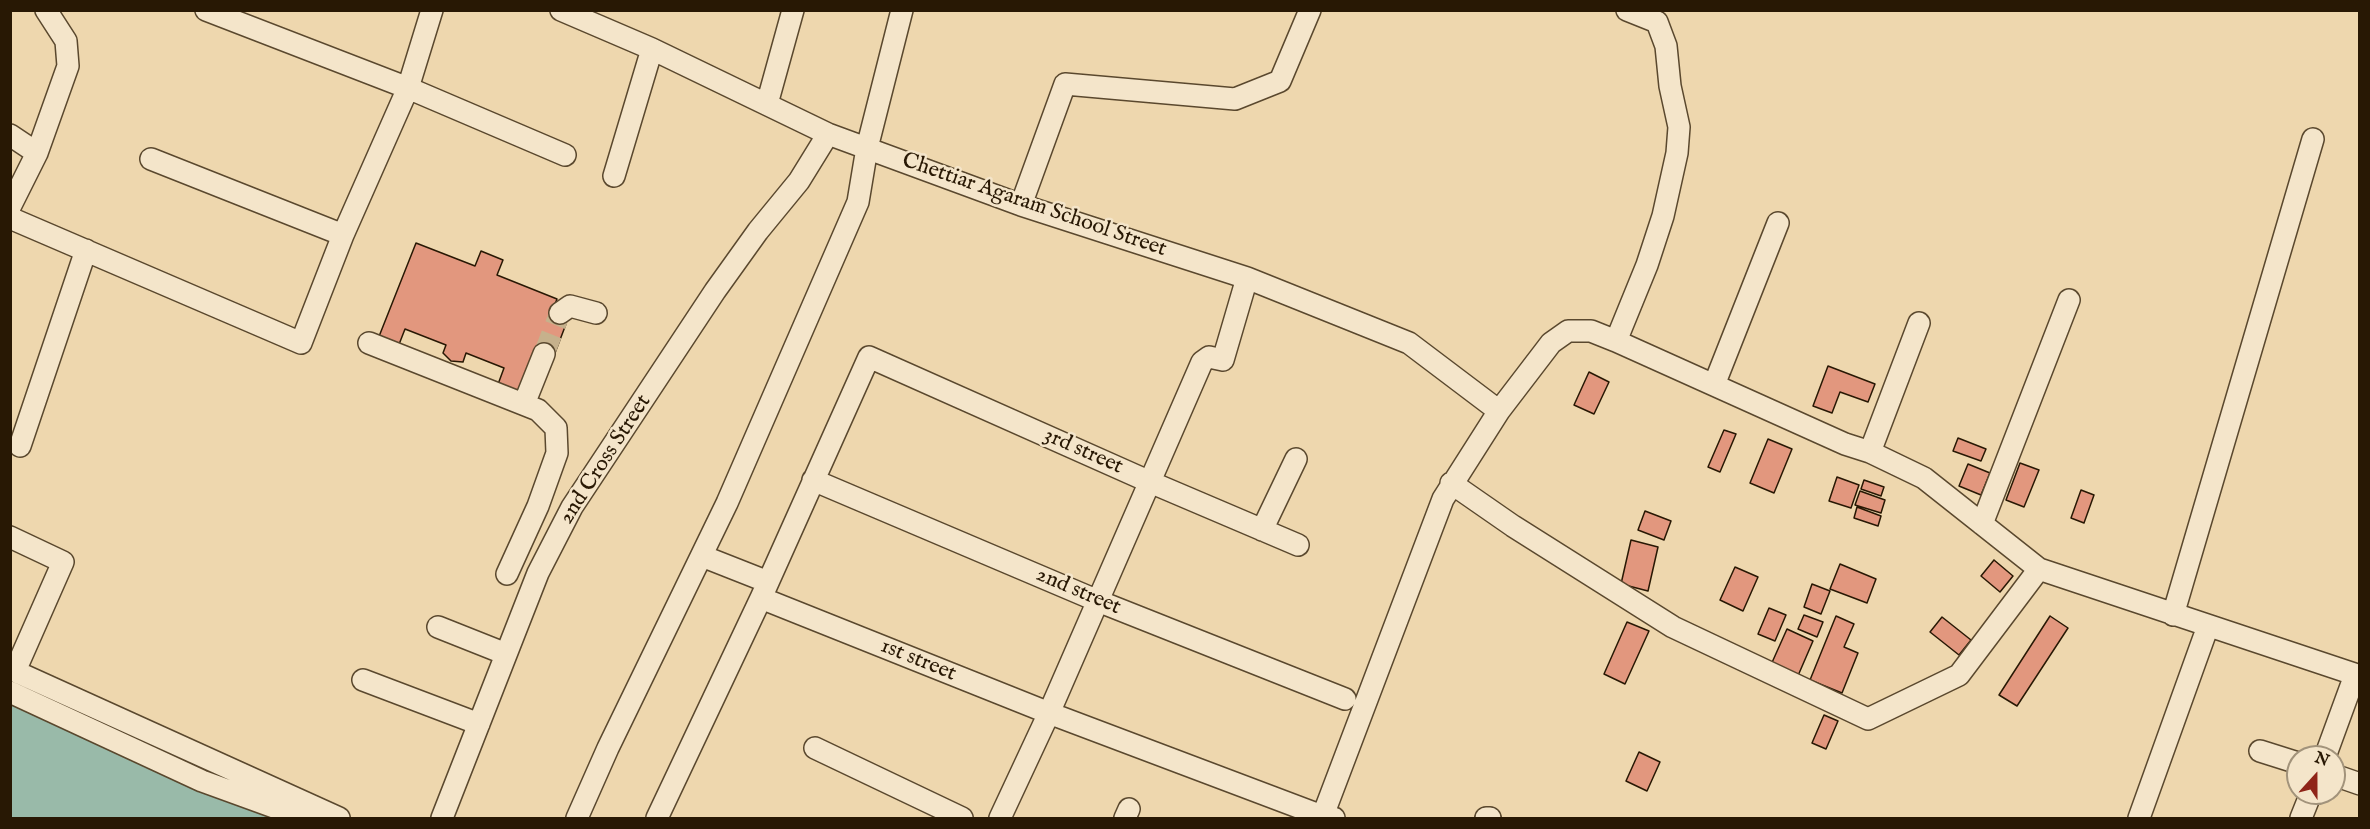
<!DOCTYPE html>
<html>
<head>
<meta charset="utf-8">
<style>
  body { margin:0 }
  #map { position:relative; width:2370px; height:829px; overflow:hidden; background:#eed7ae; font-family:"IM FELL English",serif }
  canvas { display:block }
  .frame { position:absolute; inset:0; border:12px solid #281804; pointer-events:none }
  .north { position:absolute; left:2286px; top:745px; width:60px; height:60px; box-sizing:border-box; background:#f4e5ca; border:2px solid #a2937b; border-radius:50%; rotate:21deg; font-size:16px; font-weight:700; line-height:24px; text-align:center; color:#281804 }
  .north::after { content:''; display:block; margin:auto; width:21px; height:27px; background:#8f2418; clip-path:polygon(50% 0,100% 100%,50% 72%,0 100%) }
</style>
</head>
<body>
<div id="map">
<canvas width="2370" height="829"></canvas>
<div class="frame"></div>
<div class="north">N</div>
</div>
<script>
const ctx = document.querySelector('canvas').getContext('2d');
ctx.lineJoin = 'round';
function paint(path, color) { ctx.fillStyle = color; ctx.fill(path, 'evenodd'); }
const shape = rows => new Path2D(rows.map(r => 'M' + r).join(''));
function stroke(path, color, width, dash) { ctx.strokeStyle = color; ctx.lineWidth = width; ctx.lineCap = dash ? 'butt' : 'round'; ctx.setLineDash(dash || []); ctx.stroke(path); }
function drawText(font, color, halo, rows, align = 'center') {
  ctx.font = font + ' "IM FELL English",serif'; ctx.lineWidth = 5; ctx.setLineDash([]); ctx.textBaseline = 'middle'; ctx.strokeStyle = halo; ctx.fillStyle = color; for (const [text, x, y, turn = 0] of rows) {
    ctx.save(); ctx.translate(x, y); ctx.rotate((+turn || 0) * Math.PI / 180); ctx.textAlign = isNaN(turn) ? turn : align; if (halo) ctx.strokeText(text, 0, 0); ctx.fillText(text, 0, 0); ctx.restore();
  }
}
const water = shape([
  [10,697,290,818,11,818,10,697]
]);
const building = shape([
  [416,243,475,266,481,251,503,260,497,275,557,299,550,317,566,324,555,353,540,348,521,396,497,387,504,368,466,353,463,362,451,361,443,353,446,345,405,329,398,347,378,339,416,243],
  [1828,366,1875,384,1868,402,1840,392,1832,413,1813,406,1828,366],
  [1589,372,1609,382,1594,414,1574,405,1589,372],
  [1724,430,1736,434,1720,472,1708,467,1724,430],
  [1958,438,1986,449,1981,461,1953,451,1958,438],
  [1768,439,1792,449,1774,493,1750,483,1768,439],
  [2020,463,2039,470,2024,507,2006,500,2020,463],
  [1968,464,1990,473,1981,495,1959,486,1968,464],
  [1837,477,1859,485,1851,508,1829,501,1837,477],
  [1864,480,1884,487,1881,496,1861,489,1864,480],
  [2081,490,2094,495,2084,523,2071,518,2081,490],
  [1860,491,1885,500,1881,513,1855,505,1860,491],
  [1857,507,1881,516,1878,526,1854,518,1857,507],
  [1645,511,1671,521,1664,540,1638,530,1645,511],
  [1631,540,1658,547,1648,591,1621,584,1631,540],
  [1994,560,2013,576,2000,592,1981,576,1994,560],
  [1840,564,1876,579,1867,603,1830,589,1840,564],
  [1735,567,1758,577,1743,611,1720,600,1735,567],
  [1812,584,1830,591,1821,614,1804,607,1812,584],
  [1769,608,1786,615,1775,641,1758,634,1769,608],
  [1804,615,1823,622,1817,637,1798,629,1804,615],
  [1836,616,1854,624,1844,647,1858,653,1842,693,1810,680,1836,616],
  [2050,616,2068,628,2017,706,1999,695,2050,616],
  [1942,617,1971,640,1959,655,1930,632,1942,617],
  [1627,622,1649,631,1625,684,1604,674,1627,622],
  [1787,629,1813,641,1797,678,1770,667,1787,629],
  [1824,715,1838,721,1826,749,1812,743,1824,715],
  [1639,752,1660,762,1647,791,1626,781,1639,752]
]);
const minorTunnel = shape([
  [544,354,560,313]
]);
const minor = shape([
  [206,10,408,88,565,155],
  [561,10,652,49,828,134,1021,205,1247,278,1409,343,1499,411],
  [767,104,793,10],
  [10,135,37,153],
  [151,159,343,235],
  [614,176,652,49],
  [1021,205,1065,84,1235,99,1280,81,1310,10],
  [10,207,37,153,68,66,66,41,46,10],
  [10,218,301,343,343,235,408,88,432,10],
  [560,313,570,306,596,313],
  [1616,341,1647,265,1663,216,1677,153,1679,127,1670,86,1666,46,1657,22,1627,10],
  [369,343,538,410,556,428,557,453,538,506,507,574],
  [1714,385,1778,223],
  [524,404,544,354],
  [20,446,86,250],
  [1870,452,1919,323],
  [813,480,1098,601,1345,699],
  [1451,483,1513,526,1673,627,1868,719,1959,675,2039,569],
  [1982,524,2069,300],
  [1262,530,1296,459],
  [10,537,63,562,15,671],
  [1298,545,1150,482,869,357,761,598,1049,713,1322,816,1334,818],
  [702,556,768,582],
  [2173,615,2313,139],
  [438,627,506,654],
  [10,669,339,818],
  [363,680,479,724],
  [10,692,202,781,304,818],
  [815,748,962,818],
  [2260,751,2298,763],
  [2325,757,2355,675],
  [2334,775,2360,784],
  [442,818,538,573,572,507,715,291,758,231,799,181,828,134],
  [577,818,608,748,727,503,858,202,867,148,902,10],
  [657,818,761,598],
  [1000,818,1049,713,1202,362,1209,357,1223,360,1247,278],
  [1125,818,1129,809],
  [1322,818,1443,499,1499,411,1551,343,1568,331,1591,331,1616,341,1845,444,1870,452,1924,478,2039,569,2360,676],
  [1486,818,1490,818],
  [2139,818,2208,626],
  [2301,818,2311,793]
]);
const streetNames = [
  ["Chettiar Agaram School Street",1034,206,19],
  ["3rd street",1083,452,24],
  ["2nd Cross Street",606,460,-57],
  ["2nd street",1078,592,23],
  ["1st street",918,661,22]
];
paint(water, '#99baa9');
stroke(water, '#6c7967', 1.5);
paint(building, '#e2977e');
stroke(building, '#281804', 1.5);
stroke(minorTunnel, '#c6b18c', 21, [21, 10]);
stroke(minor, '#5a482e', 24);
stroke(minor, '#f4e5ca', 21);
drawText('22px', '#281804', '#f4e5ca', streetNames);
</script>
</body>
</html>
